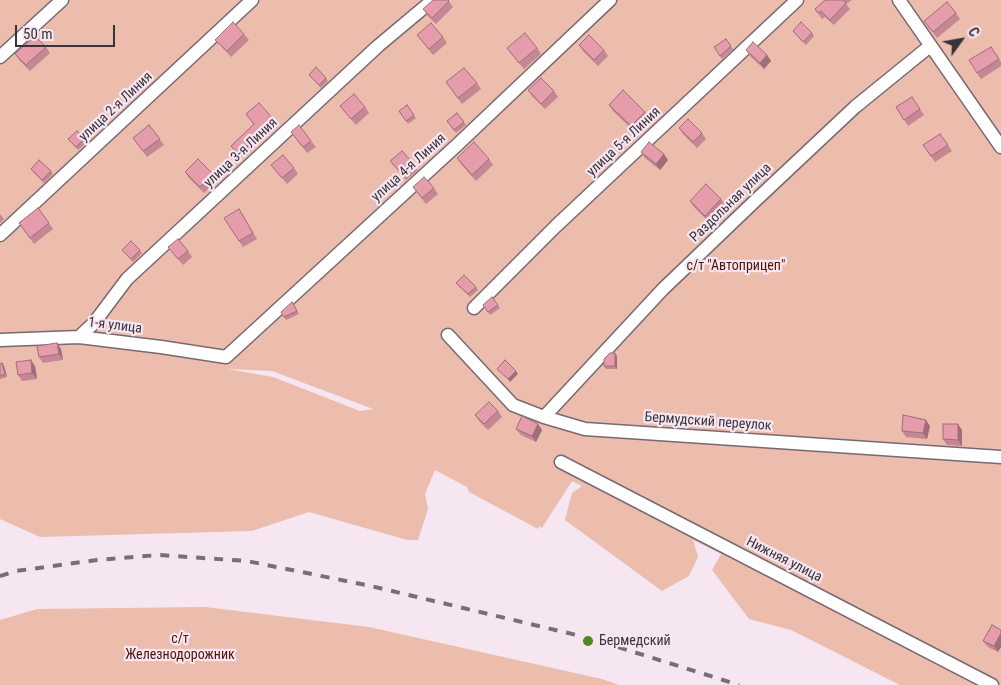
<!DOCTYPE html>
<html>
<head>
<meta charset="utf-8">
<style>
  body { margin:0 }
  #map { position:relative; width:1001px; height:685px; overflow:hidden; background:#f6e6f2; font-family:"Roboto Condensed",sans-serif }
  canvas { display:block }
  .north { position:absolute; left:936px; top:15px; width:50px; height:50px; -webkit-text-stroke:4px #f6e6f2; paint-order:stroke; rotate:58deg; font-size:14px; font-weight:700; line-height:20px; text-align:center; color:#393338 }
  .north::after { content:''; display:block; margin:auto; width:18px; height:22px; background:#393338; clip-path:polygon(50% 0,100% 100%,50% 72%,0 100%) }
  .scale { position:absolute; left:15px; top:25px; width:100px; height:22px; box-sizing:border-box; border:2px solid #393338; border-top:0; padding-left:6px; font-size:15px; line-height:18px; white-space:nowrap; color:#393338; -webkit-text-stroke:4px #f6e6f2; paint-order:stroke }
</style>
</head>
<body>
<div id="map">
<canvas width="1001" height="685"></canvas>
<div class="north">С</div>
<div class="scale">50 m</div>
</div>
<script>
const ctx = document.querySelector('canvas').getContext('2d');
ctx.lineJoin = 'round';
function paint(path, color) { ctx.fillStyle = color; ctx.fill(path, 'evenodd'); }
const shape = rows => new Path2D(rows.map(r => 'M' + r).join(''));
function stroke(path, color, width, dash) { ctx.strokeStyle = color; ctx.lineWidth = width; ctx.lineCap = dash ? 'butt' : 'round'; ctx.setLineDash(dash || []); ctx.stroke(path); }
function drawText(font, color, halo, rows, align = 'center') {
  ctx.font = font + ' "Roboto Condensed",sans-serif'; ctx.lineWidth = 4.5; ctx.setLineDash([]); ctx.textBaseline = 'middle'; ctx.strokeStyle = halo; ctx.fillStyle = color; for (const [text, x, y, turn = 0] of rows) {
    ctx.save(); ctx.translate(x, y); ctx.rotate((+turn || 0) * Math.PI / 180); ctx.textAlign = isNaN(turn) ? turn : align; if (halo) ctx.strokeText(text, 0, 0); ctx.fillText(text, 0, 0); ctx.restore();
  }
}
const green = shape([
  [0,0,1001,0,1001,685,900,685,791,630,749,619,712,570,721,554,693,540,698,557,689,576,662,591,565,520,572,493,582,486,572,481,542,528,539,526,538,529,469,492,467,487,435,470,425,494,428,509,418,540,407,540,309,512,252,531,40,537,0,519],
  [227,369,272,371,373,409,360,411,273,377],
  [205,607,369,627,602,679,619,685,0,685,0,620,37,609]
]);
const minor = shape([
  [899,0,1001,147],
  [0,57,62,0],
  [0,235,252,0],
  [474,308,556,226,797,0],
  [448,335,513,405,544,417,585,429,1001,457],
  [79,337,94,323,127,279,378,46,433,0],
  [0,340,79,337,161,347,226,357,457,145,610,0],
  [544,417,663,289,756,200,855,107,930,46],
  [561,462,992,685]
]);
const rail = shape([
  [0,576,16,571,97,560,159,555,247,561,371,586,589,638,739,685]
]);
const wall = shape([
  [448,0,453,7,436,24,427,15,423,9],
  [825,0,852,0,846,4,850,9,834,25,825,17,822,19,815,9],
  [956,13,960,19,937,38,924,21],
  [793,31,812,33,814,36,806,45],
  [244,34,249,40,231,57,220,45,215,40],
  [417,35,443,37,447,43,433,55],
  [726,39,733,49,722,59,714,47],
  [579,45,604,50,608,56,598,66,583,51],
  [46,47,50,53,30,71,19,60,15,54],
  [991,47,1001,62,1001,66,981,79,977,73],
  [507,48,537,48,541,54,524,69],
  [746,50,767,55,771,61,764,69,750,56],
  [309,75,326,78,328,81,321,88],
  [446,82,477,83,481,89,462,104],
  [528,90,554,91,558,97,545,109,532,96],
  [912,97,924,115,908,126,896,107],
  [407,105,416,118,408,124,399,111],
  [609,105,645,112,649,118,635,132,613,111],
  [340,106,365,107,369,113,356,125],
  [457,113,466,125,456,133,447,121],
  [246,114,275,121,278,127,255,146,247,155,246,153,240,158,231,146,254,125],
  [149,125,164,145,147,157,133,138],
  [679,128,702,133,706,139,697,148,683,134],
  [291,132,311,141,316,147,307,153],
  [940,134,952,151,935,162,923,145],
  [68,139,84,139,87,142,78,150],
  [641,152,668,160,660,170,645,158],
  [457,158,489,159,493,165,476,181,461,164],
  [390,161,414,164,418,170,406,180,395,167],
  [271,165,294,168,298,174,287,184],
  [31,169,51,171,53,174,44,183,33,172],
  [185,172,213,174,217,180,204,193,189,178],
  [413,187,434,188,438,194,426,204],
  [721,199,726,205,709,222,694,207,690,201],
  [38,208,53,229,34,244,19,223],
  [239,209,257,239,243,247,239,241],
  [0,214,4,219,0,223],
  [168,247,188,251,192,257,183,265],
  [122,250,140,250,142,253,133,262],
  [456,283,476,287,478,290,470,297],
  [492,297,500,308,490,315,483,305],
  [292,302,299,314,286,320,284,317],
  [57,343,61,349,63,360,43,363,39,357],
  [617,356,617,369,606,369,604,366],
  [2,363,4,366,7,377,0,379,0,364],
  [35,366,37,379,22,381,18,375],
  [498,411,502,417,488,430,479,421,475,415],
  [538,424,542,430,536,442,521,435,516,429],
  [930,426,927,439,906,437,902,431],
  [962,430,962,446,947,445,943,439],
  [992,625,998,652,988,647,983,641]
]);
const shadedWall = shape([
  [767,55,771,61,764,69,760,63],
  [251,140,255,146,247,155,244,149],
  [664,154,668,160,660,170,656,164],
  [57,343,61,349,63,360,59,354],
  [615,353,617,356,617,369,615,366],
  [31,360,35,366,37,379,32,373],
  [2,363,4,366,7,377,5,374],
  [516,371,518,374,510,382,508,379],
  [926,420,930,426,927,439,923,433],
  [538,424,542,430,536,442,532,436],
  [958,424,962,430,962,446,958,440],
  [1001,633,1001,647,998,652,994,646]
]);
const building = shape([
  [433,0,448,0,449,1,432,18,423,9,433,0],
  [825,0,843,0,846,3,830,20,821,11,818,13,815,9,825,0],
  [947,2,956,13,933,32,924,21,947,2],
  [233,22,244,34,227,51,215,40,233,22],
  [801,22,812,33,803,42,793,31,801,22],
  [431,23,443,37,429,49,417,35,431,23],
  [525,33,537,48,519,63,507,48,525,33],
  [589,35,604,50,594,60,579,45,589,35],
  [35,36,46,47,26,65,15,54,35,36],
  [726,39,731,46,720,56,714,47,726,39],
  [753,42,767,55,760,63,746,50,753,42],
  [991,47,999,59,977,73,969,60,991,47],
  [316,67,326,78,319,85,309,75,316,67],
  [464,68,477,83,458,98,446,82,464,68],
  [541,78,554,91,541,104,528,90,541,78],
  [623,90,645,112,631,126,609,105,623,90],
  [354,94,365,107,351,119,340,106,354,94],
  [912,97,920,109,904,120,896,107,912,97],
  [259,103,275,121,251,140,244,149,242,148,237,152,231,146,254,124,246,114,259,103],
  [407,105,414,115,406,121,399,111,407,105],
  [457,113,464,122,454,130,447,121,457,113],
  [688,119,702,133,693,142,679,128,688,119],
  [149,125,160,139,143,151,133,138,149,125],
  [299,125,311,141,303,147,291,132,299,125],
  [77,131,84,139,76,147,68,139,77,131],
  [940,134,948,145,931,156,923,145,940,134],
  [474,142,489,159,472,175,457,158,474,142],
  [649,142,664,154,656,164,641,152,649,142],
  [402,151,414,164,402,174,390,161,402,151],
  [283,155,294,168,282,178,271,165,283,155],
  [198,159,213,174,200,187,185,172,198,159],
  [39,160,51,171,42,180,31,169,39,160],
  [424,177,434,188,422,198,413,187,424,177],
  [706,184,721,199,705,216,690,201,706,184],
  [38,208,49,223,30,238,19,223,38,208],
  [239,209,253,233,239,241,224,218,239,209],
  [178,239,188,251,178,259,168,247,178,239],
  [131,241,140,250,131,259,122,250,131,241],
  [464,275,476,287,468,294,456,283,464,275],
  [492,297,498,305,488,312,483,305,492,297],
  [292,302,297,311,284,317,281,312,292,302],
  [57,343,59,354,39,357,37,346,57,343],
  [610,353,615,353,615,366,604,366,604,359,610,353],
  [31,360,32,373,18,375,16,362,31,360],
  [505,360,516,371,508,379,497,369,505,360],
  [2,363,5,374,0,376,0,364,2,363],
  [489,402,498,411,484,424,475,415,489,402],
  [903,415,926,420,923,433,902,431,903,415],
  [522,416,538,424,532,436,516,429,522,416],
  [943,424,958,424,958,440,943,439,943,424],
  [992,625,1001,630,1001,633,994,646,983,641,992,625]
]);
const markers = [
  [588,641,6,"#53861c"]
];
const streetNames = [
  ["улица 2-я Линия",116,107,-43],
  ["улица 5-я Линия",624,142,-43],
  ["улица 3-я Линия",241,153,-43],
  ["улица 4-я Линия",409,168,-42],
  ["Раздольная улица",731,203,-44],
  ["1-я улица",115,326,7],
  ["Бермудский переулок",708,422,4],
  ["Нижняя улица",784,560,27]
];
const parkNames = [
  ["с/т \"Автоприцеп\"",736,266],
  ["с/т",180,639],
  ["Железнодорожник",180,655]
];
const poiNames = [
  ["Бермедский",599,641]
];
paint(green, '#ecbcad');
stroke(minor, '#776973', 15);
stroke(minor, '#fff', 12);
stroke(rail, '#786f76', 4, [9, 9]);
paint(wall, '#c58794');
paint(shadedWall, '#a06e78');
paint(building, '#e59dac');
stroke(building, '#a06e78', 1);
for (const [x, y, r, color] of markers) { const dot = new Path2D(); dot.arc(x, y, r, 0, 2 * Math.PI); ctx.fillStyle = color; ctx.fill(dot); stroke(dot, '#f6e6f2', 2); }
drawText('14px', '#393338', '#f6e6f2', streetNames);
drawText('14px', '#501402', '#f6e6f2', parkNames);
drawText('14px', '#393338', '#f6e6f2', poiNames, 'left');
</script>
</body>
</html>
